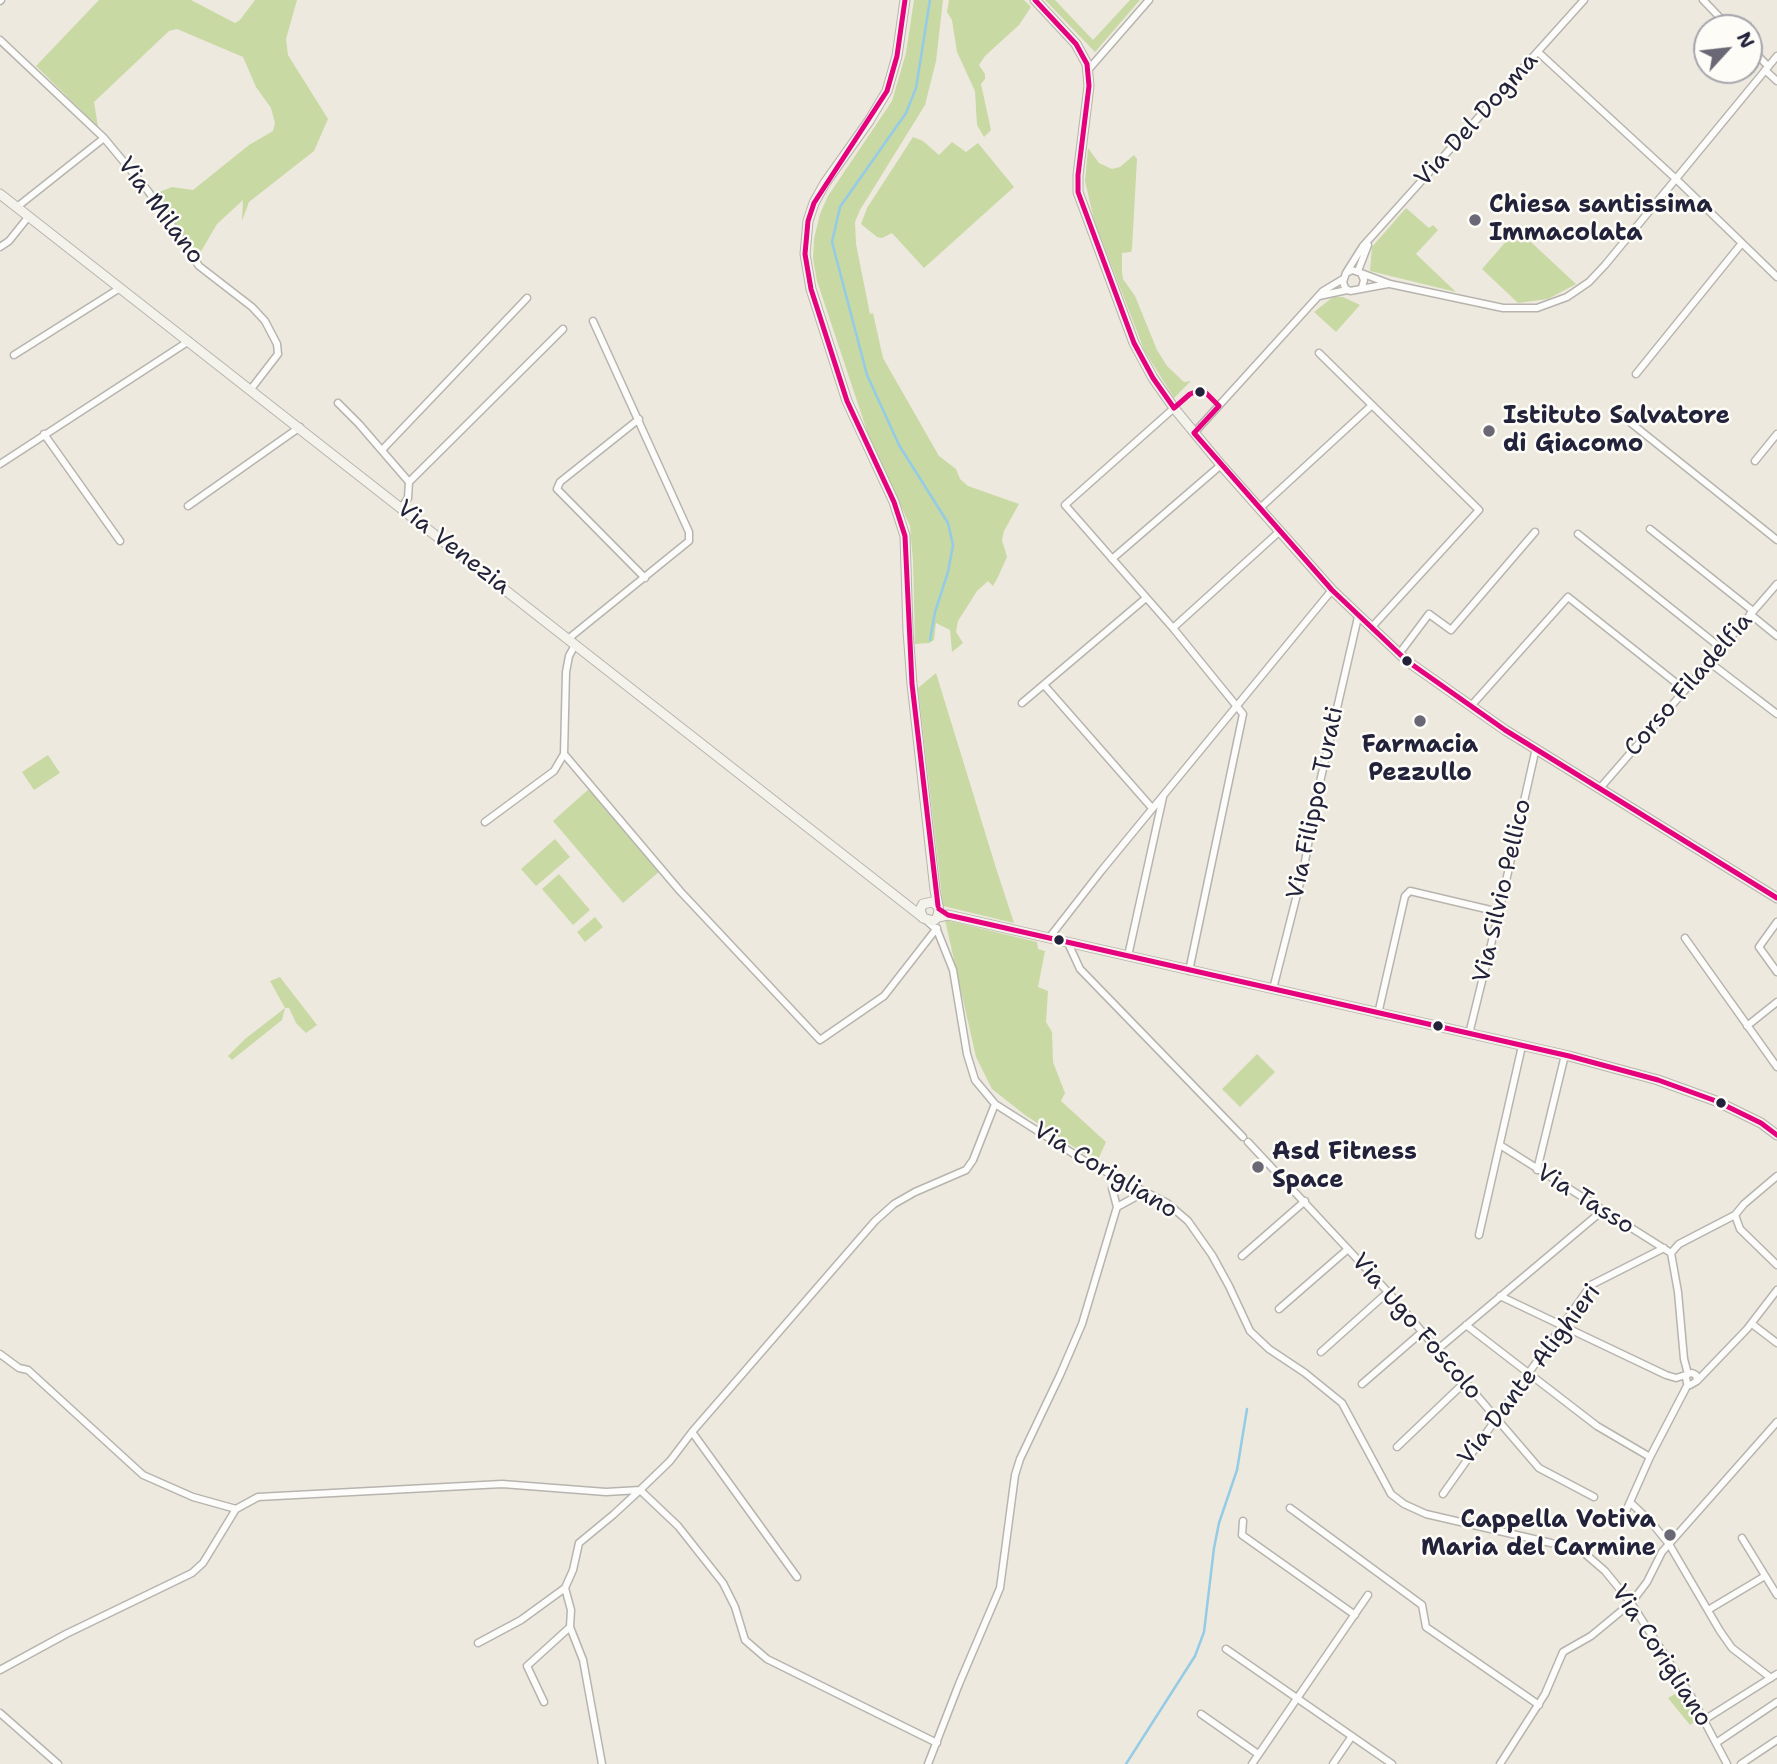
<!DOCTYPE html>
<html>
<head>
<meta charset="utf-8">
<style>
  body { margin:0 }
  #map { position:relative; width:1777px; height:1764px; overflow:hidden; background:#eee9de; font-family:"Shantell Sans",sans-serif }
  canvas { display:block }
  .north { position:absolute; left:1693px; top:14px; width:70px; height:70px; box-sizing:border-box; background:#fdfcf7; border:2px solid #a5a5ac; border-radius:50%; rotate:63deg; font-size:19px; font-weight:700; line-height:28px; text-align:center; color:#22223b }
  .north::after { content:''; display:block; margin:auto; width:24px; height:32px; background:#696874; clip-path:polygon(50% 0,100% 100%,50% 72%,0 100%) }
</style>
</head>
<body>
<div id="map">
<canvas width="1777" height="1764"></canvas>
<div class="north">N</div>
</div>
<script>
const ctx = document.querySelector('canvas').getContext('2d');
ctx.lineJoin = 'round';
function paint(path, color) { ctx.fillStyle = color; ctx.fill(path, 'evenodd'); }
const shape = rows => new Path2D(rows.map(r => 'M' + r).join(''));
function stroke(path, color, width, dash) { ctx.strokeStyle = color; ctx.lineWidth = width; ctx.lineCap = dash ? 'butt' : 'round'; ctx.setLineDash(dash || []); ctx.stroke(path); }
function drawText(font, color, halo, rows, align = 'center') {
  ctx.font = font + ' "Shantell Sans",sans-serif'; ctx.lineWidth = 5; ctx.setLineDash([]); ctx.textBaseline = 'middle'; ctx.strokeStyle = halo; ctx.fillStyle = color; for (const [text, x, y, turn = 0] of rows) {
    ctx.save(); ctx.translate(x, y); ctx.rotate((+turn || 0) * Math.PI / 180); ctx.textAlign = isNaN(turn) ? turn : align; if (halo) ctx.strokeText(text, 0, 0); ctx.fillText(text, 0, 0); ctx.restore();
  }
}
const green = shape([
  [99,0,191,0,235,23,240,20,255,0,297,0,286,39,288,55,328,119,314,151,249,202,242,221,243,200,217,224,196,260,154,194,172,187,193,190,249,145,273,131,275,123,271,108,256,87,243,57,177,29,169,31,94,102,98,127,36,66],
  [914,0,943,0,936,61,925,105,860,210,855,222,856,244,870,314,873,313,883,358,939,456,956,469,960,479,968,486,1019,504,1004,531,1002,540,1007,557,998,577,993,586,988,581,977,591,958,621,956,632,963,643,952,652,950,630,936,623,934,640,929,643,915,644,913,561,910,526,868,434,817,281,813,259,814,239,820,214,828,196,892,101,906,53],
  [949,0,1024,0,1031,7,1019,25,985,56,979,65,985,74,985,79,981,84,991,130,984,137,977,125,975,91,957,52,952,20,947,12],
  [1045,0,1055,0,1093,40,1130,0,1140,0,1095,52],
  [913,137,923,141,939,155,952,142,966,152,978,143,1014,187,924,268,892,233,882,238,877,237,861,224,867,208],
  [1088,148,1099,163,1112,169,1120,167,1134,155,1137,159,1132,249,1131,252,1122,253,1122,272,1123,279,1135,296,1157,350,1167,366,1184,382,1191,381,1174,398,1144,350,1094,220,1085,181],
  [1406,208,1429,228,1433,225,1438,230,1416,254,1456,292,1370,271,1372,247],
  [1517,229,1576,284,1548,299,1518,303,1482,269],
  [1333,297,1343,297,1360,305,1336,332,1314,312],
  [936,673,996,868,1014,923,943,906,918,688],
  [48,755,60,773,34,790,22,772],
  [590,788,661,870,623,903,553,821],
  [555,839,570,857,536,886,521,869],
  [559,874,590,910,573,925,542,889],
  [595,917,603,927,585,942,577,932],
  [945,920,1037,942,1038,949,1045,951,1038,987,1048,991,1046,1022,1052,1032,1053,1062,1065,1093,1061,1101,1106,1142,1097,1162,1025,1115,992,1089,976,1057],
  [280,977,317,1025,306,1033,296,1023,289,1008,285,1008,282,1020,232,1060,228,1056,245,1039,285,1008,270,981],
  [1257,1054,1275,1072,1240,1107,1222,1089],
  [1680,1691,1697,1720,1690,1725,1668,1698]
]);
const stream = shape([
  [930,0,916,88,906,113,840,207,832,242,867,375,899,445,948,523,953,545,948,572,935,612,930,640],
  [1126,1764,1195,1656,1204,1632,1214,1548,1219,1523,1237,1470,1247,1409]
]);
const street = shape([
  [1703,0,1730,28],
  [0,1,1,0],
  [0,40,104,138,148,191,199,266,252,307,265,321,277,344,278,354,251,389],
  [1749,47,1768,66],
  [1538,52,1675,178,1777,277],
  [1088,70,1149,0],
  [1765,70,1777,81],
  [17,207,104,138],
  [0,247,9,241,29,216],
  [1358,271,1368,245],
  [1346,273,1363,246,1584,0],
  [1361,273,1390,284,1503,308,1537,308,1567,297,1589,282,1605,265,1777,56],
  [1362,287,1364,280,1361,273,1352,270,1346,273,1343,282,1345,288,1350,291,1388,284],
  [1319,296,1347,290],
  [1319,353,1479,510,1371,628],
  [14,355,120,288],
  [1636,374,1742,243],
  [338,403,359,424,409,482,408,498,402,507],
  [1174,408,1065,505,1173,628,1243,714,1189,971],
  [1621,415,1777,540],
  [639,419,560,482,557,489,645,578],
  [1194,433,1323,291,1343,279],
  [44,434,120,541],
  [382,450,527,298],
  [1755,461,1777,434],
  [0,464,189,341],
  [409,482,563,329],
  [188,506,300,427],
  [1259,509,1371,406],
  [1650,529,1753,611],
  [1578,534,1721,648],
  [1112,559,1221,465],
  [1750,614,1777,636],
  [1173,628,1280,531],
  [568,639,689,541,689,532,593,321],
  [1399,654,1429,614,1451,630,1535,532],
  [1709,662,1777,714],
  [1044,685,1152,808],
  [1022,703,1146,598],
  [1471,706,1568,597,1685,690],
  [564,754,680,891,820,1040,884,996,937,928],
  [1601,787,1777,584],
  [485,822,554,771,564,754,566,672,569,656,575,645],
  [927,921,937,930,953,970,967,1054,975,1080,995,1104,1085,1161,1167,1203,1188,1221,1212,1255,1229,1286,1250,1331,1269,1349,1305,1373,1342,1403,1391,1494,1404,1504,1426,1514,1551,1543,1583,1552,1605,1571,1631,1603,1691,1696,1727,1764],
  [1777,922,1759,947,1777,972],
  [1049,938,1102,870,1332,590],
  [1685,938,1777,1067],
  [1068,943,1080,969,1243,1137],
  [1128,956,1163,797],
  [1273,989,1304,867,1317,795,1358,617],
  [1378,1014,1405,896,1410,891,1499,912],
  [1747,1026,1777,1002],
  [1469,1034,1499,912,1536,748],
  [1248,1142,1388,1292,1539,1468,1594,1497],
  [1500,1145,1671,1253],
  [1537,1170,1565,1055],
  [1777,1176,1744,1204,1735,1215,1740,1229,1777,1265],
  [1117,1207,1139,1195],
  [1479,1235,1522,1046],
  [1671,1253,1678,1292,1684,1359,1688,1374],
  [1671,1253,1679,1244,1735,1215],
  [1242,1256,1305,1201],
  [1500,1296,1666,1375,1676,1378,1692,1373,1696,1375,1697,1381,1690,1385,1687,1383,1686,1377],
  [1279,1309,1348,1249],
  [1752,1324,1777,1343],
  [1466,1325,1597,1426,1650,1457],
  [1438,1349,1602,1211],
  [1321,1352,1388,1292],
  [0,1354,19,1368,28,1370,143,1475,193,1497,236,1509],
  [1697,1381,1747,1329,1777,1290],
  [1362,1384,1422,1332],
  [692,1432,797,1577],
  [1397,1447,1464,1383],
  [1443,1494,1591,1285,1664,1248],
  [1631,1503,1651,1522,1669,1544,1720,1631,1732,1648,1771,1678],
  [1290,1508,1422,1605,1426,1627,1539,1705],
  [1626,1511,1650,1457,1688,1384],
  [1243,1521,1242,1535,1355,1615],
  [1742,1538,1777,1595],
  [1708,1610,1765,1576],
  [570,1627,583,1660,602,1764],
  [478,1643,521,1620,565,1588,573,1570,579,1543,613,1515,640,1490,678,1526,723,1583,735,1607,745,1640,767,1659,937,1743],
  [1226,1649,1392,1764],
  [0,1670,66,1634,192,1573,203,1563,236,1509,258,1497,502,1484,606,1492,640,1490,670,1461,692,1432,875,1221,894,1204,915,1192,966,1170,973,1160,995,1104],
  [544,1702,527,1666,570,1627,571,1610,565,1588],
  [0,1713,58,1764],
  [1201,1714,1258,1754],
  [1704,1720,1777,1674],
  [1716,1743,1777,1702],
  [928,1764,959,1684,1000,1588,1015,1475,1020,1459,1060,1375,1082,1324,1117,1207,1112,1188],
  [1252,1764,1368,1595],
  [1333,1764,1352,1736],
  [1500,1764,1545,1694,1563,1652,1591,1636,1631,1603,1647,1582,1662,1552,1777,1422],
  [1741,1764,1777,1740]
]);
const secondary = shape([
  [905,0,897,56,887,91,869,121,825,183,814,203,808,221,805,254,811,289,847,401,894,502,905,536,908,631,912,684,935,890,939,911,937,918,933,921,923,918,920,910,923,904,932,902,938,906],
  [1035,0,1076,44,1087,64,1089,86,1078,175,1078,192,1134,343,1153,378,1174,408,1221,465,1332,590,1407,661,1505,730,1777,898],
  [0,194,921,916],
  [938,917,948,915,1569,1056,1658,1080,1716,1101,1761,1123,1777,1135]
]);
const bus1 = shape([
  [905,0,897,56,887,91,814,203,808,221,805,254,811,289,847,401,894,502,905,536,912,684,938,906],
  [1035,0,1076,44,1087,64,1089,86,1078,175,1078,192,1134,343,1153,378,1174,408,1190,394,1198,391,1206,393,1219,406,1194,433,1332,590,1407,661,1505,730,1777,898],
  [939,909,948,915,1569,1056,1658,1080,1716,1101,1761,1123,1777,1135]
]);
const markers = [
  [1475,220,7,"#696874"],
  [1200,392,6,"#22223b"],
  [1489,431,7,"#696874"],
  [1407,661,6,"#22223b"],
  [1420,721,7,"#696874"],
  [1059,940,6,"#22223b"],
  [1438,1026,6,"#22223b"],
  [1721,1103,6,"#22223b"],
  [1258,1167,7,"#696874"],
  [1670,1535,7,"#696874"]
];
const streetNames = [
  ["Via Del Dogma",1477,120,-48],
  ["Via Milano",160,211,53],
  ["Via Venezia",453,548,38],
  ["Corso Filadelfia",1689,685,-49],
  ["Via Filippo Turati",1316,803,-78],
  ["Via Silvio Pellico",1503,891,-77],
  ["Via Corigliano",1105,1171,31],
  ["Via Tasso",1585,1200,32],
  ["Via Ugo Foscolo",1416,1327,49],
  ["Via Dante Alighieri",1530,1375,-53],
  ["Via Corigliano",1661,1656,57]
];
const poiNames = [
  ["Chiesa santissima",1489,206],
  ["Immacolata",1489,234],
  ["Istituto Salvatore",1503,417],
  ["di Giacomo",1503,445],
  ["Farmacia",1420,746,"center"],
  ["Pezzullo",1420,774,"center"],
  ["Asd Fitness",1272,1153],
  ["Space",1272,1181],
  ["Cappella Votiva",1656,1521,"right"],
  ["Maria del Carmine",1656,1549,"right"]
];
paint(green, '#c8d9a4');
stroke(stream, '#94cbe6', 2.5);
stroke(street, '#b7b4af', 9);
stroke(secondary, '#b7b4af', 11);
stroke(street, '#fcfcfa', 6);
stroke(secondary, '#f3f2eb', 9);
stroke(bus1, '#e5007d', 5);
for (const [x, y, r, color] of markers) { const dot = new Path2D(); dot.arc(x, y, r, 0, 2 * Math.PI); ctx.fillStyle = color; ctx.fill(dot); stroke(dot, '#fdfcf7', 2.5); }
drawText('24px', '#22223b', '#fdfcf7', streetNames);
drawText('bold 24px', '#22223b', '#fdfcf7', poiNames, 'left');
</script>
</body>
</html>
